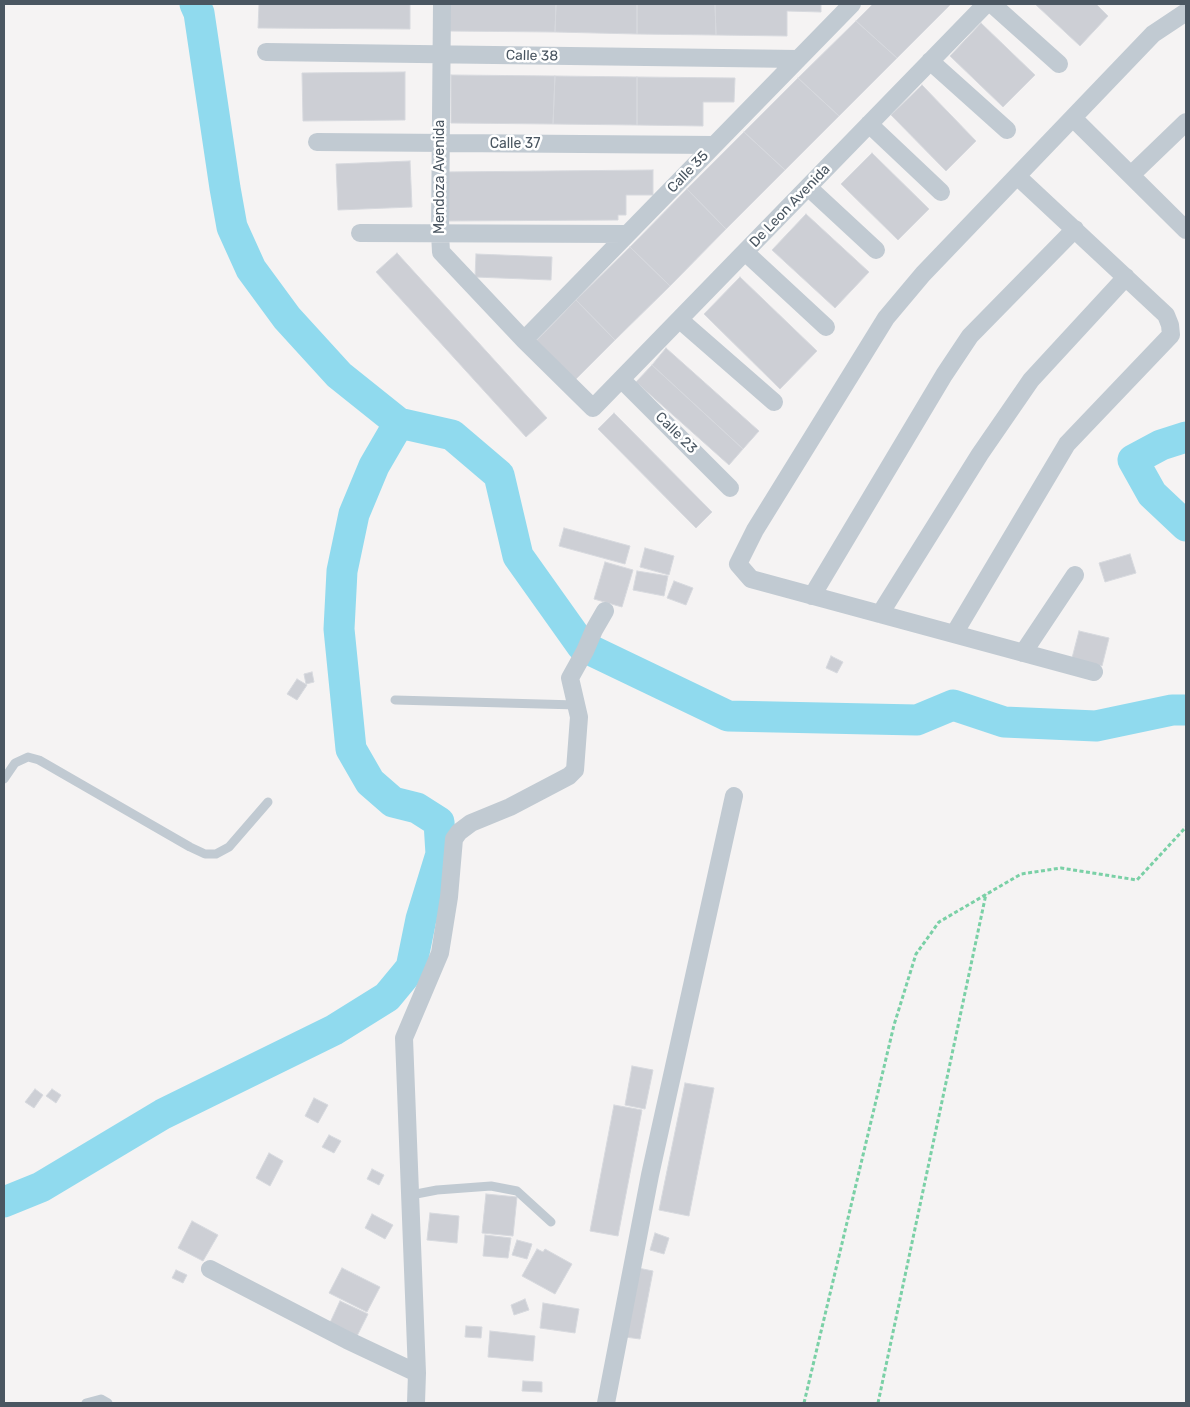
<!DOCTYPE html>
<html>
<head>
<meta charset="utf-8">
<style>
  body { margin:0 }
  #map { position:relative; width:1190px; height:1407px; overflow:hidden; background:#f5f3f3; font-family:Rubik,sans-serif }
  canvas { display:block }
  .frame { position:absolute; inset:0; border:5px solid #4a5661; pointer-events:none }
</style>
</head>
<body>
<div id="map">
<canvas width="1190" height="1407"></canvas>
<div class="frame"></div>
</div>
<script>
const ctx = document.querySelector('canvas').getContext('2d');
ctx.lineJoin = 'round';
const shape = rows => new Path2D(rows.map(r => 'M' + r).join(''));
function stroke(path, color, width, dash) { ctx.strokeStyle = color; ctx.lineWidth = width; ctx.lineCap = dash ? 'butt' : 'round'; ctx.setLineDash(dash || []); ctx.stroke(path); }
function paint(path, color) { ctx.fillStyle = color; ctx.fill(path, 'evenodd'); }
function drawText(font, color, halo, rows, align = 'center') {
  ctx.font = font + ' Rubik,sans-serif'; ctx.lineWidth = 5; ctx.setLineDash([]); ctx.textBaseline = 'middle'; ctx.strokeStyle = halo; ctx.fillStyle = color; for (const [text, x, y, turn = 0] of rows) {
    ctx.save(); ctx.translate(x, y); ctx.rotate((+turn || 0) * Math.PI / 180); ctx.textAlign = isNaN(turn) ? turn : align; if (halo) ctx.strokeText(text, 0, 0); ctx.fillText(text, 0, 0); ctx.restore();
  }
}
const river = shape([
  [195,4,199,13,225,188,232,227,251,269,287,318,339,375,399,423,452,435,499,475,518,556,582,646,728,716,917,720,953,705,1004,722,1096,726,1172,710,1186,710],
  [1186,437,1161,445,1133,460,1152,494,1186,526],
  [4,1202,41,1187,163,1114,334,1030,387,997,411,968,421,919,441,854,439,822,417,808,393,802,370,782,351,749,339,629,342,571,354,514,374,466,399,423]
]);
const building = shape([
  [259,4,410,4,410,29,258,28,259,4],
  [448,4,556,4,555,32,448,31,448,4],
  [556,4,637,4,637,34,555,32,556,4],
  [637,4,715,4,716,35,637,34,637,4],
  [715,4,821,4,821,12,787,11,787,36,716,35,715,4],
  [873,4,951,4,897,58,856,21,873,4],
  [1035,4,1096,4,1108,16,1080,46,1035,4],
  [856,21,897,58,839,116,798,78,856,21],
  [981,23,1035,75,1003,107,950,56,981,23],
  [405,72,405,120,303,121,302,73,405,72],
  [451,75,555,76,553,124,451,123,451,75],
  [555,76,637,77,637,125,553,124,555,76],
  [637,77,735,78,734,102,703,102,703,126,637,125,637,77],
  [798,78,839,116,785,170,744,132,798,78],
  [922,85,976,141,946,171,891,115,922,85],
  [744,132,785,170,726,229,687,189,744,132],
  [872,153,929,209,898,240,841,184,872,153],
  [410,161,412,207,338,210,336,164,410,161],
  [653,170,653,195,626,195,626,215,618,215,618,220,445,221,445,172,653,170],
  [687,189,726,229,670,286,630,247,687,189],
  [806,214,869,272,835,308,772,250,806,214],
  [630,247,670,286,615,340,576,300,630,247],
  [397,253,547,418,526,437,376,272,397,253],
  [476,254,552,257,551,280,475,277,476,254],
  [740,277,817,351,780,389,704,314,740,277],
  [576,300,615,340,575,380,536,341,576,300],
  [666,348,759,431,743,449,652,365,666,348],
  [652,365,743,449,729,465,636,382,652,365],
  [614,413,712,512,696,528,598,429,614,413],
  [564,528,630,546,625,564,559,546,564,528],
  [645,548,674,556,669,575,640,567,645,548],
  [1130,554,1136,573,1105,582,1099,563,1130,554],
  [605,562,633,570,622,607,594,599,605,562],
  [637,571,668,576,664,596,633,590,637,571],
  [674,581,693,588,686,605,667,598,674,581],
  [1079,631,1109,638,1102,666,1072,658,1079,631],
  [831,656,843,662,837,673,826,668,831,656],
  [312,672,314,682,306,684,304,674,312,672],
  [297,679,307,685,297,700,287,694,297,679],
  [632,1066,653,1070,645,1109,625,1105,632,1066],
  [685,1083,714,1088,689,1216,659,1210,685,1083],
  [35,1089,43,1095,34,1108,25,1102,35,1089],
  [52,1089,61,1095,56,1103,46,1096,52,1089],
  [314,1098,328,1105,318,1123,305,1116,314,1098],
  [614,1105,642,1110,618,1236,590,1231,614,1105],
  [329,1135,341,1141,334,1153,322,1147,329,1135],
  [269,1153,283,1161,270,1186,256,1178,269,1153],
  [372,1169,384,1175,379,1185,367,1179,372,1169],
  [486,1194,517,1197,513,1236,482,1233,486,1194],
  [430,1213,459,1216,457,1243,427,1240,430,1213],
  [372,1214,393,1225,385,1239,365,1228,372,1214],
  [192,1221,218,1235,203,1261,178,1248,192,1221],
  [655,1233,669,1238,664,1254,650,1250,655,1233],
  [485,1235,511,1238,508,1258,483,1256,485,1235],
  [517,1240,532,1244,527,1259,512,1255,517,1240],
  [537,1249,543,1252,545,1249,572,1264,555,1294,522,1276,537,1249],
  [342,1268,380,1287,367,1312,329,1293,342,1268],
  [638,1268,653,1271,640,1339,625,1337,638,1268],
  [176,1270,187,1275,183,1283,172,1278,176,1270],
  [525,1299,529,1310,514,1315,511,1305,525,1299],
  [340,1301,368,1314,355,1340,328,1327,340,1301],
  [543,1303,579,1309,575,1333,540,1328,543,1303],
  [466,1326,482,1327,481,1338,465,1337,466,1326],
  [490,1331,535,1336,533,1361,488,1357,490,1331],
  [523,1381,542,1382,542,1392,522,1391,523,1381]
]);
const path = shape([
  [804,1403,894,1025,916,954,939,922,1021,874,1061,868,1137,880,1186,827],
  [878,1403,986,894]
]);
const lane = shape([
  [395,700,577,705],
  [4,779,15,763,28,757,39,760,190,847,205,854,216,854,229,847,268,802],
  [411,1195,437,1190,491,1186,517,1191,551,1222],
  [86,1403,101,1399,108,1403]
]);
const street = shape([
  [442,4,440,233,441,252,524,340,593,408,986,4],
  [992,4,1059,64],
  [266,52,798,59],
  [930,61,1007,130],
  [1073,118,1186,230],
  [869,124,941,192],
  [317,142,714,145],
  [1131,175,1186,122],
  [808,187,876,250],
  [360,233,627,234],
  [745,252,826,327],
  [680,320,774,402],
  [524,340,852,4],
  [621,379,730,488],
  [812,596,944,375,970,336,1075,229],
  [880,614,980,454,1031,380,1126,277],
  [954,634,1067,444,1171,335,1170,325,1166,315,1017,176],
  [1023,653,1075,575],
  [1094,672,751,579,738,564,755,530,886,318,923,274,1153,34,1186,12],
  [210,1269,347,1340,417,1373],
  [416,1403,417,1373,404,1038,440,953,449,897,454,839,459,832,471,823,510,807,569,776,575,770,579,717,570,678,585,651,594,630,605,611],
  [606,1403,650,1175,734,796]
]);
const streetNames = [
  ["Calle 38",532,56,1],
  ["Calle 37",515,144],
  ["Calle 35",688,172,-46],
  ["Mendoza Avenida",440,177,-90],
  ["De Leon Avenida",790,206,-46],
  ["Calle 23",676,433,45]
];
stroke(river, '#90daee', 31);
paint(building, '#cdcfd5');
stroke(building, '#d7d9de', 1);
stroke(path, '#7ad0a6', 3, [4, 2.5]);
stroke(lane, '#c1cad2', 9);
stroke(street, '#c1cad2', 18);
drawText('14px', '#4a5661', '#fff', streetNames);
</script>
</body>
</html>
